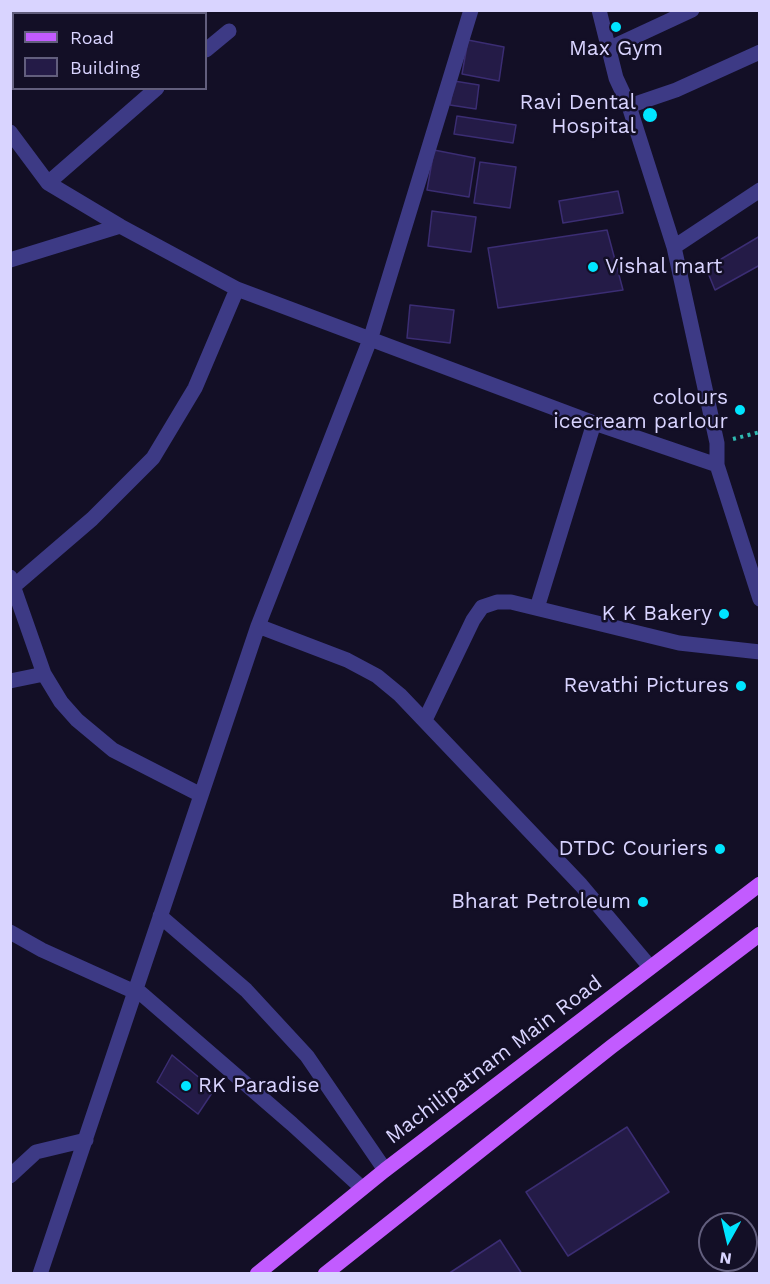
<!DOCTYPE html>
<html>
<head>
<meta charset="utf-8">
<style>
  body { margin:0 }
  #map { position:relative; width:770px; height:1284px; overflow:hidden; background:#130f26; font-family:"Work Sans",sans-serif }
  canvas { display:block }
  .frame { position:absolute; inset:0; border:12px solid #d9d4ff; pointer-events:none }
  .legend { position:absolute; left:12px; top:12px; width:195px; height:78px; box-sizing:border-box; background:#130f26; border:2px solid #625e7d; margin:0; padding:8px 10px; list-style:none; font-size:18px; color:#d9d4ff }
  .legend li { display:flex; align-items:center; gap:12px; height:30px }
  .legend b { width:30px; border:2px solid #625e7d }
  .north { position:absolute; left:698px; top:1212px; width:60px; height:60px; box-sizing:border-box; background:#130f26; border:2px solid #625e7d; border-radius:50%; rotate:188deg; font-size:16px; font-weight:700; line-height:24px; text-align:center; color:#d9d4ff }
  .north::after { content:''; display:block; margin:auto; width:21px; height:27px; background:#00e5ff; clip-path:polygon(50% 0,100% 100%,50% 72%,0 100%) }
</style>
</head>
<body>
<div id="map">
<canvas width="770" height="1284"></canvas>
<div class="frame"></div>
<ul class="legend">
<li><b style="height:8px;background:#c25bff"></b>Road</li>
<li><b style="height:16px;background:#241b47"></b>Building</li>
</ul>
<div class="north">N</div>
</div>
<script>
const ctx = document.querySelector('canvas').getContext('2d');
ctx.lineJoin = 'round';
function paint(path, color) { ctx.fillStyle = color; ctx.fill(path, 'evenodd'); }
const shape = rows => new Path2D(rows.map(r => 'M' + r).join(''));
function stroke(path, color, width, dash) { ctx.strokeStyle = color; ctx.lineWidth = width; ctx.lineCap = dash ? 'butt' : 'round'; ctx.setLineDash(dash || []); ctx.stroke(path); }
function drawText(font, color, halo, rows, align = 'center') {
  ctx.font = font + ' "Work Sans",sans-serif'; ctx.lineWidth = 5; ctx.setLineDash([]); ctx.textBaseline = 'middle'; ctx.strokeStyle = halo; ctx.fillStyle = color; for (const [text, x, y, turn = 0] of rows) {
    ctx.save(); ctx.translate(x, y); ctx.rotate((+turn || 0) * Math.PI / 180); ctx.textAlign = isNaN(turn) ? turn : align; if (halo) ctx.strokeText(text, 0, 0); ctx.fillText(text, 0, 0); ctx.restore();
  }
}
const building = shape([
  [468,40,504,47,499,81,462,74,468,40],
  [454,81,479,85,476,109,450,105,454,81],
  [457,116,516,125,513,143,454,134,457,116],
  [434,150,475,158,469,197,427,190,434,150],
  [480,162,516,167,510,208,474,203,480,162],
  [618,191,623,213,563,223,559,201,618,191],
  [432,211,476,217,471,252,428,246,432,211],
  [607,230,623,290,498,308,488,248,607,230],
  [760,236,760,265,715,290,706,268,760,236],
  [410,305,454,310,450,343,407,338,410,305],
  [172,1055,214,1090,198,1114,157,1082,172,1055],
  [627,1127,669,1192,568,1256,526,1192,627,1127],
  [500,1240,522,1274,448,1274,500,1240]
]);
const path = shape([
  [733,439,760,432]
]);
const minor = shape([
  [599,10,616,78,629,106,674,247,717,443,717,465,760,599],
  [608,49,692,10],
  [206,50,229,31],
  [629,106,676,90,760,52],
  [10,132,48,183,120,226],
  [48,183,157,88],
  [674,247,760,190],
  [10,260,120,226,237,289,594,423,717,465],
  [10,577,44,674,61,702,77,720,113,750,201,795],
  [14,586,92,519,153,458,195,388,237,289],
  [537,608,594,423],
  [258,626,347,660,377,676,400,695,581,885,650,967],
  [10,681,44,674],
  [425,720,473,620,482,607,497,602,511,602,679,643,760,652],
  [160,916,246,990,307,1056,385,1170],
  [10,932,42,950,135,992],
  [136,989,292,1124,362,1188],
  [10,1176,36,1152,86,1140],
  [40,1274,258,626,371,337,471,10]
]);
const major = shape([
  [257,1274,385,1170,760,884],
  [325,1274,611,1047,760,934]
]);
const markers = [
  [616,27,6,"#00e5ff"],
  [650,115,8,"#00e5ff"],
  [593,267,6,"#00e5ff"],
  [740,410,6,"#00e5ff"],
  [724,614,6,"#00e5ff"],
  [741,686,6,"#00e5ff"],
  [720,849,6,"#00e5ff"],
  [643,902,6,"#00e5ff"],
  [186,1086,6,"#00e5ff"]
];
const poiNames = [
  ["Max Gym",616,49,"center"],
  ["Ravi Dental",636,103],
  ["Hospital",636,127],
  ["Vishal mart",605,267,"left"],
  ["colours",728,398],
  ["icecream parlour",728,422],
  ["K K Bakery",712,614],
  ["Revathi Pictures",729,686],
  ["DTDC Couriers",708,849],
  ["Bharat Petroleum",631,902],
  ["RK Paradise",198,1086,"left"]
];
const streetNames = [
  ["Machilipatnam Main Road",494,1060,-37]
];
paint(building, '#241b47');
stroke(building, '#3b2d73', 1.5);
stroke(path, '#2fb8b0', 4, [3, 4.5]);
stroke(minor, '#3d3a85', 15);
stroke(major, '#c25bff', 15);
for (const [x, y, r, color] of markers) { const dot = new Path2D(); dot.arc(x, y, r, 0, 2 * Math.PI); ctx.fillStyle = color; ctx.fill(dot); stroke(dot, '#130f26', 2); }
drawText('21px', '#d9d4ff', '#130f26', poiNames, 'right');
drawText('21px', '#d9d4ff', '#130f26', streetNames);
</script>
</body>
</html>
